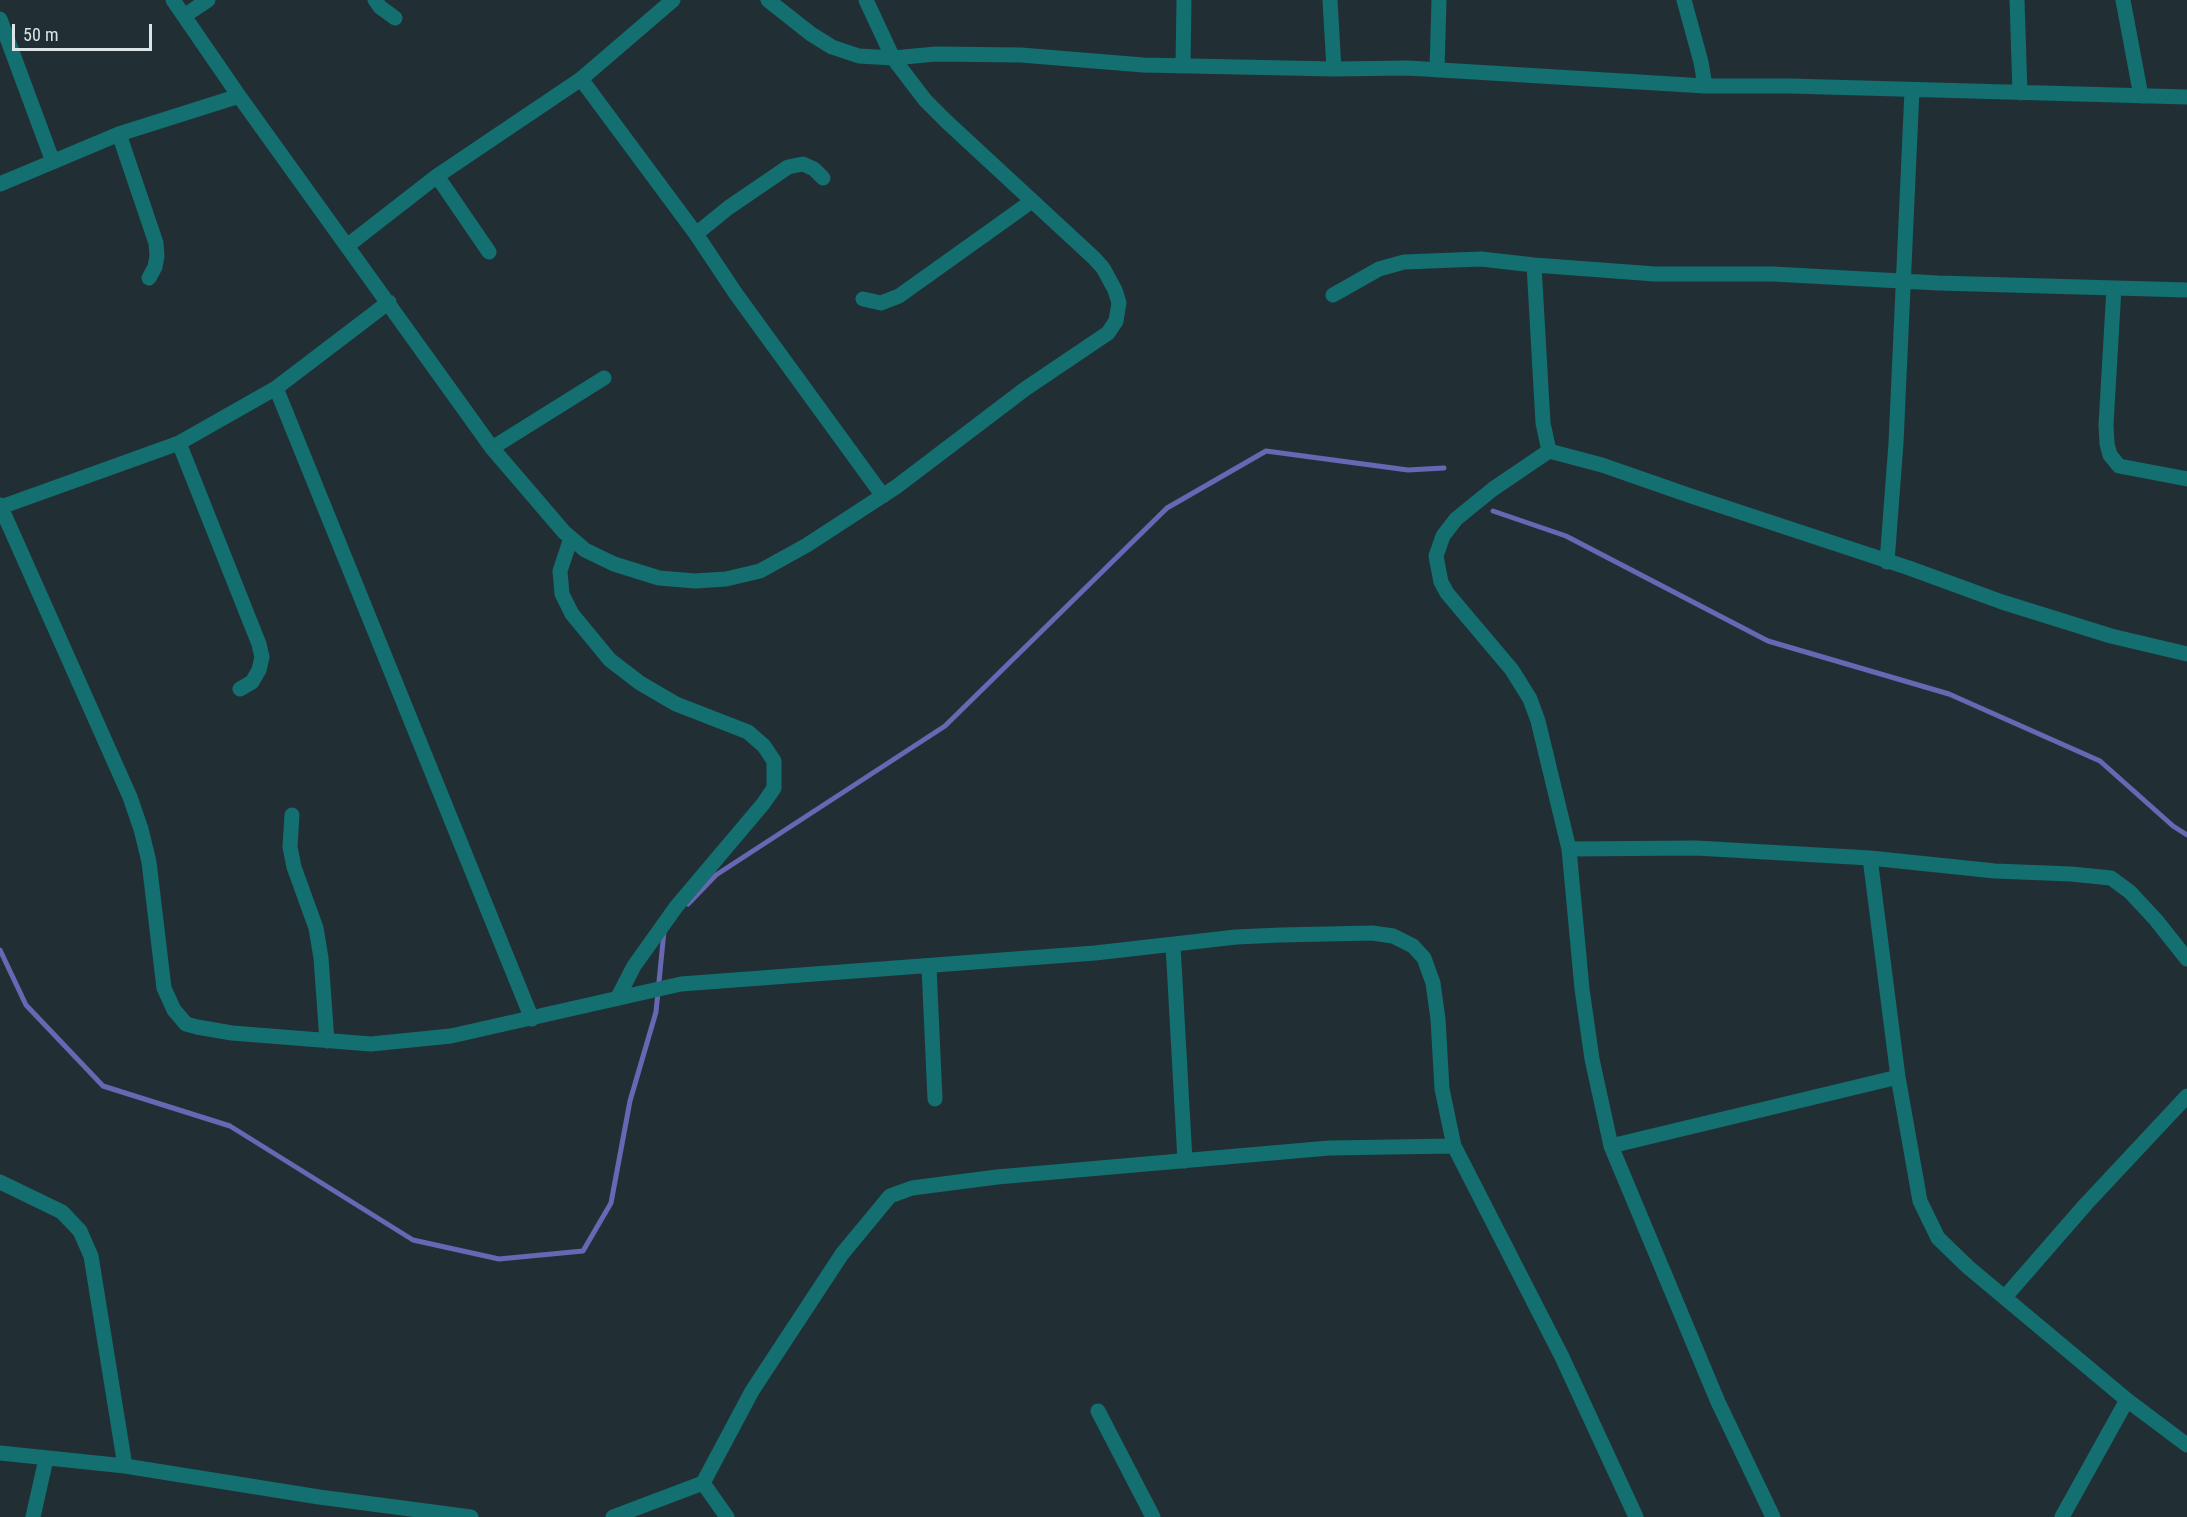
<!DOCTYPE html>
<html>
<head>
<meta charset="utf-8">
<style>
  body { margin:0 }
  #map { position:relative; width:2187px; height:1517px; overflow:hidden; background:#212f35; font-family:"Roboto Condensed",sans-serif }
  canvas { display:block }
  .scale { position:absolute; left:12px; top:24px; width:140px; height:27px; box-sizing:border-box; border:3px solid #dbe4e7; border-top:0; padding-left:8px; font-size:18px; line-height:21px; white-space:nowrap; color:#dbe4e7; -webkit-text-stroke:4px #212f35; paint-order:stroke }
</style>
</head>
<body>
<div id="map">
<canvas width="2187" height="1517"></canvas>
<div class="scale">50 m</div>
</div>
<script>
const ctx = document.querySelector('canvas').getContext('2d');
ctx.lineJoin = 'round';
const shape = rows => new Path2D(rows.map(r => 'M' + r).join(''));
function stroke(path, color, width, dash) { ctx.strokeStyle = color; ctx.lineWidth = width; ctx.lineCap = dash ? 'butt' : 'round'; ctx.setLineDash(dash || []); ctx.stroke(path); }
const stream = shape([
  [1493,511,1566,536,1768,641,1949,694,2100,761,2173,826,2187,835],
  [688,904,716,875,945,726,1167,508,1266,451,1408,470,1444,468],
  [0,950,26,1005,103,1086,230,1126,413,1240,499,1259,583,1251,611,1203,630,1101,656,1012,664,931]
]);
const minor = shape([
  [173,0,239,96,492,448,564,532,585,550,614,564,659,578,695,581,726,579,760,571,807,545,896,487,1025,389,1108,333,1116,321,1119,303,1115,290,1103,268,1094,258,947,122,925,100,893,58,866,0],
  [375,0,380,7,395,18],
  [768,0,811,34,832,47,859,56,893,58,936,54,1021,55,1143,65,1334,69,1408,68,1705,86,1790,86,2187,97],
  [1330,0,1334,69],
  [1684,0,1701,62,1705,86],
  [2017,0,2020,93],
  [2123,0,2141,96],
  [184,16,208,0],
  [0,19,53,162],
  [1183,66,1184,0],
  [1437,70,1439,0],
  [581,79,696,234,736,294,883,496],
  [119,134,156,243,157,256,155,267,149,278],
  [437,176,489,252],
  [0,184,119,134,239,96],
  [696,234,728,208,788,167,803,164,814,169,823,178],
  [347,246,437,176,581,79,673,0],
  [1534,265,1543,423,1549,451],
  [2114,288,2106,425,2107,444,2110,455,2119,466,2187,479],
  [1333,295,1379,269,1404,262,1481,259,1534,265,1655,274,1773,274,1938,283,2187,290],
  [863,299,881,303,899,296,1032,201],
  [276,388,532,1019],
  [179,443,259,644,262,657,259,670,252,682,240,689],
  [492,448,604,378],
  [0,505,130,797,141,829,149,862,164,988,174,1010,186,1024,197,1027,232,1033,371,1044,451,1036,681,984,1095,953,1236,937,1281,935,1372,933,1393,936,1413,946,1424,958,1433,983,1438,1019,1442,1089,1454,1146,1562,1357,1636,1517],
  [1,507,179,443,276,388,389,302],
  [571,538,560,571,562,594,572,614,610,660,640,683,676,704,748,732,764,746,774,761,774,788,763,804,676,907,634,966,618,997],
  [1887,562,1896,443,1912,90],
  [292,815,290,847,294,867,316,928,321,958,327,1041],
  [1569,849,1696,848,1870,858,1995,871,2071,874,2111,878,2130,892,2156,920,2187,959],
  [1870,858,1898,1077,1920,1201,1938,1238,1968,1267,2127,1400,2187,1445],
  [1173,945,1185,1161],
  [929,967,935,1099],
  [1611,1146,1898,1077],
  [0,1182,62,1212,80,1231,91,1256,125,1466],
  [2005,1297,2086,1204,2187,1096],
  [1098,1411,1153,1517],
  [0,1453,125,1466,319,1497,471,1517],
  [703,1483,727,1517],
  [33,1517,46,1459],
  [613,1517,703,1483,752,1391,842,1254,890,1196,912,1188,997,1177,1329,1148,1454,1146],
  [1773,1517,1718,1402,1611,1146,1592,1059,1582,989,1569,849,1538,721,1530,699,1512,670,1447,593,1441,582,1436,556,1443,536,1456,519,1493,489,1549,451,1602,465,1691,496,1909,568,2002,602,2111,636,2187,654],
  [2062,1517,2127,1400]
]);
stroke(stream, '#6867b3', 5);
stroke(minor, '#136f70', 15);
</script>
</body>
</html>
